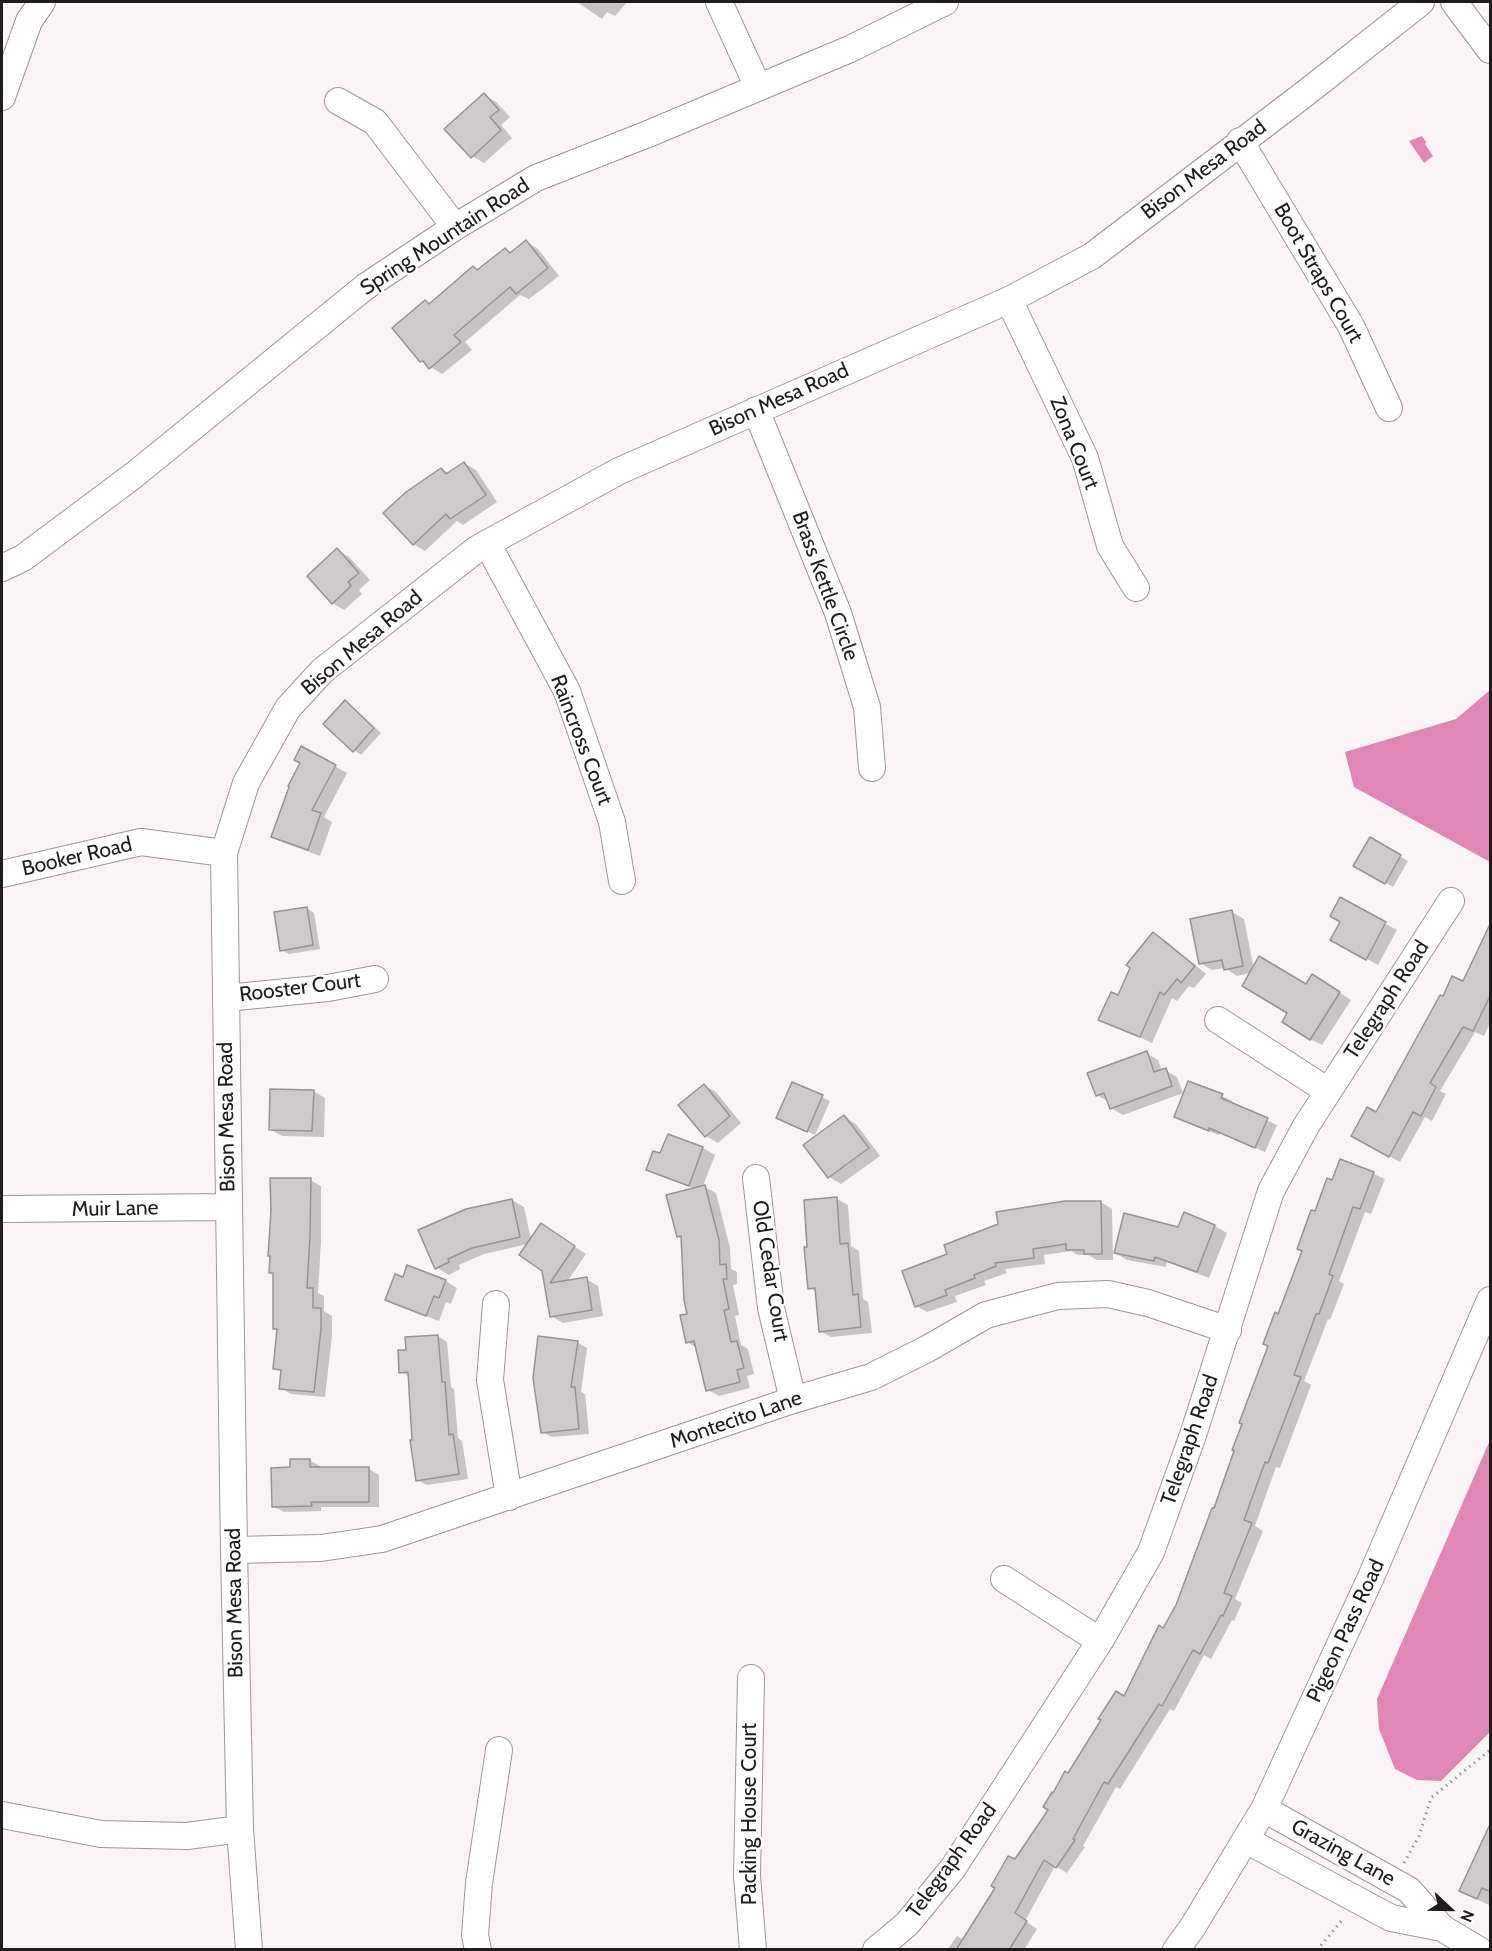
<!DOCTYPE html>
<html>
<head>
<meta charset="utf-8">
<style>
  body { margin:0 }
  #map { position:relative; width:1492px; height:1951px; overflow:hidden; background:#faf4f7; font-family:Cabin,sans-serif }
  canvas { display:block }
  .frame { position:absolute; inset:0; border:3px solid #1e1c1d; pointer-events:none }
  .north { position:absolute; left:1420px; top:1879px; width:60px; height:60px; -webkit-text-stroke:4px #fff; paint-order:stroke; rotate:112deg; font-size:16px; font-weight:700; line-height:24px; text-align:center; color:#1e1c1d }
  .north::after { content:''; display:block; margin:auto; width:21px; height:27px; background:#1e1c1d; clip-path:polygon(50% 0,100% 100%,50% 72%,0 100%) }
</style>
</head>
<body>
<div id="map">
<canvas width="1492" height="1951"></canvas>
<div class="frame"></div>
<div class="north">N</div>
</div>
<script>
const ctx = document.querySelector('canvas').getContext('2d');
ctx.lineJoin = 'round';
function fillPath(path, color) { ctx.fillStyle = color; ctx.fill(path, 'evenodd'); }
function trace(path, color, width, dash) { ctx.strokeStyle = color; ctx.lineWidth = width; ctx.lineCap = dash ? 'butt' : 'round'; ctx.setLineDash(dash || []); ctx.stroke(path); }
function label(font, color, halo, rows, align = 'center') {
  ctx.font = font + ' Cabin,sans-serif'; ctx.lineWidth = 5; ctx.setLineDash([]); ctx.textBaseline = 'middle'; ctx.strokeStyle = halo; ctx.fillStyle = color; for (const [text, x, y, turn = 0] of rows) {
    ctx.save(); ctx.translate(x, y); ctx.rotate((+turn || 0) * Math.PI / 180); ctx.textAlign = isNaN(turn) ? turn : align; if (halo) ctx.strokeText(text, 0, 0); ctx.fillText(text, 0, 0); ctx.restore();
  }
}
const water = new Path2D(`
  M1422 136 1426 142 1425 144 1433 156 1424 163 1409 141Z
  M1490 690V862L1354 787 1345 752 1456 719Z
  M1490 1440V1732L1441 1781 1417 1780 1395 1769 1379 1729 1377 1699Z`);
const shadow = new Path2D(`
  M577 2H627L615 16 607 12 602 19Z
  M484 95 496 102 510 117 501 125 512 138 484 163 472 156Z
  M526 242 538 249 559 276 529 299 520 295 465 342 472 350 442 374 421 361 430 305 473 268 478 270 506 249 512 253Z
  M464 463 476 470 497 502 463 525 457 521 425 551 413 544 441 469 449 473Z
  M337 550 349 557 370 580 359 590 362 594 344 610 332 603Z
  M345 702 352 707 381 733 361 755 354 750Z
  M302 748 347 773 324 817 332 822 320 856 285 843 273 836 302 762Z
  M1370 839 1408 861 1393 887 1355 865Z
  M1340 899 1397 930 1378 965 1332 940 1342 921Z
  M307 908 314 913 320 949 289 954 281 950Z
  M1232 912 1244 919 1254 969 1306 986 1325 983 1351 1000 1322 1045 1310 1039 1290 1012 1251 973 1237 976 1225 968 1212 970 1200 963Z
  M1153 934 1165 940 1206 974 1194 988 1189 986 1177 1001 1172 998 1152 1043 1100 1019 1119 997Z
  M1490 939V1023L1484 1036 1475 1032 1440 1091 1446 1094 1432 1121 1425 1117 1400 1162 1353 1136 1377 1114 1443 998 1464 983Z
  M1146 1053 1158 1060 1162 1071 1165 1070 1177 1077 1183 1093 1123 1115 1111 1108 1109 1102 1097 1095Z
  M793 1084 830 1101 815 1135 786 1122Z
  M704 1085 716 1092 741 1123 718 1143 706 1136Z
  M313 1091 325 1098 324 1137 282 1136 270 1129Z
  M1222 1096 1232 1101 1231 1104 1277 1125 1265 1152 1220 1133 1219 1135 1185 1122 1175 1117Z
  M844 1117 856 1124 880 1156 841 1184 829 1177Z
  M668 1135 703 1148 715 1155 703 1186 716 1193 730 1248 731 1269 737 1272V1284L733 1285 739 1315 735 1316 741 1345 748 1349 754 1374 747 1376 750 1388 719 1396 708 1390 697 1348 687 1342 689 1315 683 1239 678 1236 696 1189 660 1176 648 1169 661 1155Z
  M1341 1160 1385 1179 1371 1214 1365 1212 1339 1281 1344 1284 1330 1320 1328 1319 1304 1381 1311 1385 1280 1468 1276 1467 1255 1526 1263 1531 1235 1599 1242 1603 1234 1621 1232 1620 1211 1659 1204 1655 1174 1711 1170 1709 1120 1789 1116 1787 1083 1846 1085 1847 1067 1873 1055 1866 1025 1921 1037 1929 1024 1950H947L957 1936 964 1940 1050 1810 1069 1775 1124 1698 1177 1605 1215 1510 1279 1315 1316 1213 1333 1182Z
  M310 1180 321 1186V1242L318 1293 324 1296V1311L332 1316V1336L325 1397 291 1394 280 1388 282 1372 275 1368 278 1331 274 1328V1274L271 1272Z
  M837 1199 848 1205 851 1246 859 1251 863 1299 868 1302 872 1333 831 1337 820 1331 816 1292 810 1288Z
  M512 1200 524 1207 531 1240 542 1225 586 1254 567 1282 586 1279 598 1286 603 1316 563 1323 551 1316 544 1270 528 1244 484 1254 459 1265 460 1269 449 1275 437 1268Z
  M1101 1202 1112 1209 1113 1260H1097L1088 1255H1078L1071 1251 1044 1255 1045 1264 1005 1269 1007 1273 984 1281 986 1285 955 1296 957 1302 927 1312 916 1306 949 1255 1066 1203Z
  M1215 1226 1227 1233 1209 1278 1167 1262 1166 1267 1127 1260 1115 1253 1179 1229Z
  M408 1267 446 1281 457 1288 451 1304 446 1302 439 1321 399 1306 387 1299 404 1279Z
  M438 1336 447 1342 451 1387 454 1389 458 1438 462 1441 468 1479 427 1485 417 1480 410 1377 401 1372Z
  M577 1342 587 1348 581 1392 585 1394 589 1434 552 1437 542 1432Z
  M309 1460 320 1466V1469H369L379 1475V1507H321V1511L284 1512 274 1507 291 1468Z
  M1490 1838V1902L1489 1905 1472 1897Z`);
const building = new Path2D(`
  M484 93 499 110 490 117 501 130 471 158 444 129Z
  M526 240 548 268 516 294 510 287 454 335 461 342 429 369 423 361 420 362 392 328 425 300 429 304 473 266 477 270 505 248 510 253Z
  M464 462 486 495 450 519 446 514 413 545 383 513 406 492 441 468 446 474Z
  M337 548 359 573 348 582 351 586 332 604 307 576Z
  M345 700 374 728 353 752 323 724Z
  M301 746 336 765 312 810 321 813 308 850 271 837 289 787 288 786 300 763 294 760Z
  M1370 837 1401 855 1385 884 1353 866Z
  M1340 897 1386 922 1366 960 1330 940 1340 922 1330 916Z
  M307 907 313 945 280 951 274 912Z
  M1232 910 1243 966 1224 970 1222 960 1199 964 1190 919Z
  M1491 922V994L1473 1031 1463 1027 1430 1083 1436 1087 1421 1116 1413 1112 1389 1157 1351 1136 1367 1107 1376 1112 1440 995 1443 996 1452 976 1463 981Z
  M1153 932 1195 966 1181 983 1177 979 1164 995 1160 992 1140 1037 1098 1020 1111 992 1118 995 1130 968 1126 965Z
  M1259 956 1306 984 1312 974 1340 992 1310 1040 1282 1022 1287 1013 1242 986Z
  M1147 1051 1154 1072 1166 1068 1172 1086 1110 1109 1104 1093 1096 1096 1087 1073Z
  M1188 1081 1223 1094 1221 1098 1268 1118 1255 1148 1209 1128V1131L1174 1117Z
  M792 1082 823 1095 807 1132 776 1118Z
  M704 1084 730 1116 705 1137 678 1105Z
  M270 1089 314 1090 312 1131 269 1130Z
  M844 1115 869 1148 828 1178 803 1145Z
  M668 1134 703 1147 689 1186 646 1170 653 1151 660 1153Z
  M1340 1159 1374 1172 1360 1209 1353 1207 1329 1274 1333 1276 1319 1314H1316L1294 1375 1301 1377 1268 1463 1265 1462 1244 1520 1252 1523 1224 1593 1232 1596 1223 1616 1221 1615 1200 1654 1193 1650 1162 1706 1159 1704 1108 1784 1104 1782 1073 1839 1075 1840 1056 1868 1044 1860 1015 1913 1027 1921 1009 1950H956L995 1888 991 1886 1008 1856 1015 1859 1048 1810 1043 1807 1052 1792 1053 1793 1065 1771 1068 1773 1101 1720 1098 1719 1116 1691 1124 1696 1159 1625 1163 1628 1176 1605 1212 1508H1214L1234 1451 1232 1450 1242 1424 1239 1423 1268 1346 1263 1344 1275 1312 1278 1314 1302 1251 1297 1249 1311 1210 1315 1211 1327 1178 1332 1180Z
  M270 1178H311L310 1235 307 1288H313V1308H321V1329L314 1392 279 1389 281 1370 273 1369 277 1329H273V1273H269L270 1256H268L271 1211Z
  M705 1185 719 1240 720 1265 726 1264 727 1279H723L729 1309 724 1310 731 1342 737 1341 744 1368 737 1370 740 1382 706 1391 694 1341 686 1343 680 1315 687 1314 684 1300 681 1236 677 1237 666 1195Z
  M837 1197 840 1244 848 1243 853 1295 858 1294 861 1327 819 1332 815 1288 808 1289 804 1247H807L804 1200Z
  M512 1199 520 1237 472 1248 448 1259 449 1262 435 1269 418 1230 466 1209Z
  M1065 1201H1101L1102 1254H1084V1250H1066V1244L1033 1249 1034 1258 995 1263 996 1266 974 1275 975 1278 945 1290 947 1295 915 1307 902 1271 947 1254 944 1245 998 1224 996 1212Z
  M1184 1212 1215 1225 1197 1272 1155 1257 1154 1261 1114 1253 1124 1213 1178 1227Z
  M541 1223 575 1246 550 1283 587 1277 592 1310 550 1317 542 1271 519 1255Z
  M407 1265 446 1280 439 1298 434 1296 426 1316 385 1300 395 1274 403 1277Z
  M438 1335 442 1382H445L449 1435 453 1434 459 1474 416 1481 410 1440H412L408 1372 399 1373 398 1350H406L405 1337Z
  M538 1336 578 1341 571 1387H575L579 1429 541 1433 533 1378Z
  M290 1459H310V1467H369V1502H311L312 1506 272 1507 271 1468 290 1467Z
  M1491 1822V1892L1482 1888 1477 1899 1459 1891Z`);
const path = new Path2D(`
  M1404 1863 1419 1836 1431 1798 1490 1750
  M1317 1950 1344 1918`);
const minor = new Path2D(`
  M719 2 758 87
  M1454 2 1490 50
  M2 97 29 21 42 2
  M338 101 375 122 455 227
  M1240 141 1351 326 1389 408
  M1009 300 1085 458 1110 546 1136 588
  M756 410 838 613 867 707 872 768
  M487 543 567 691 612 822 622 881
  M2 568 23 558 134 475 365 287 455 227 536 178 648 134 850 49 945 2
  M2 874 141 842 224 853
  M226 998 328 988 375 979
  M1218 1020 1328 1091
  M756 1178 771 1308 793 1400
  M2 1209 228 1207
  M496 1304 490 1380 509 1497
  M234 1550 321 1548 382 1539 793 1400 871 1377 927 1349 986 1315 1058 1296 1108 1294 1148 1303 1228 1330
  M1004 1579 1100 1641
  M751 1678 747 1876 753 1950
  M1264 1809 1409 1890 1442 1928 1479 1950
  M2 1815 101 1834 187 1836 240 1829
  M1246 1840 1391 1918 1442 1928
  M249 1950 240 1829 234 1550 224 853 246 783 288 708 322 671 477 549 619 471 1009 300 1092 256 1307 92 1421 2
  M478 1950 475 1935 479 1883 499 1750
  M876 1950 907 1924 953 1868 1100 1641 1151 1552 1193 1435 1271 1191 1306 1126 1451 901
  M1176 1950 1192 1928 1264 1809 1371 1577 1490 1300`);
const streetNames = [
  ["Bison Mesa Road",1204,170,-37],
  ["Spring Mountain Road",445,237,-33],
  ["Boot Straps Court",1318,273,60],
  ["Bison Mesa Road",779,400,-24],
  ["Zona Court",1074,443,68],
  ["Brass Kettle Circle",825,586,70],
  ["Bison Mesa Road",362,643,-40],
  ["Raincross Court",581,740,69],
  ["Booker Road",77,857,-13],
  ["Rooster Court",300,988,-7],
  ["Telegraph Road",1387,1000,-57],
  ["Bison Mesa Road",227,1117,-91],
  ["Muir Lane",115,1209,-1],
  ["Old Cedar Court",770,1271,81],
  ["Montecito Lane",736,1420,-19],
  ["Telegraph Road",1190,1440,-71],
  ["Bison Mesa Road",235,1603,-91],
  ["Pigeon Pass Road",1346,1631,-65],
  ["Packing House Court",750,1814,-90],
  ["Grazing Lane",1343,1853,29],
  ["Telegraph Road",952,1861,-54]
];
fillPath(water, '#e087b5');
fillPath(shadow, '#0003');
fillPath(building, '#cec9cb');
trace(building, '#989295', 1.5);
trace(minor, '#9c9799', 28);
trace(path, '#9a9698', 3, [1.5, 4.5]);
trace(minor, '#fff', 26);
label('21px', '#1e1c1d', '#fff', streetNames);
</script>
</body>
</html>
